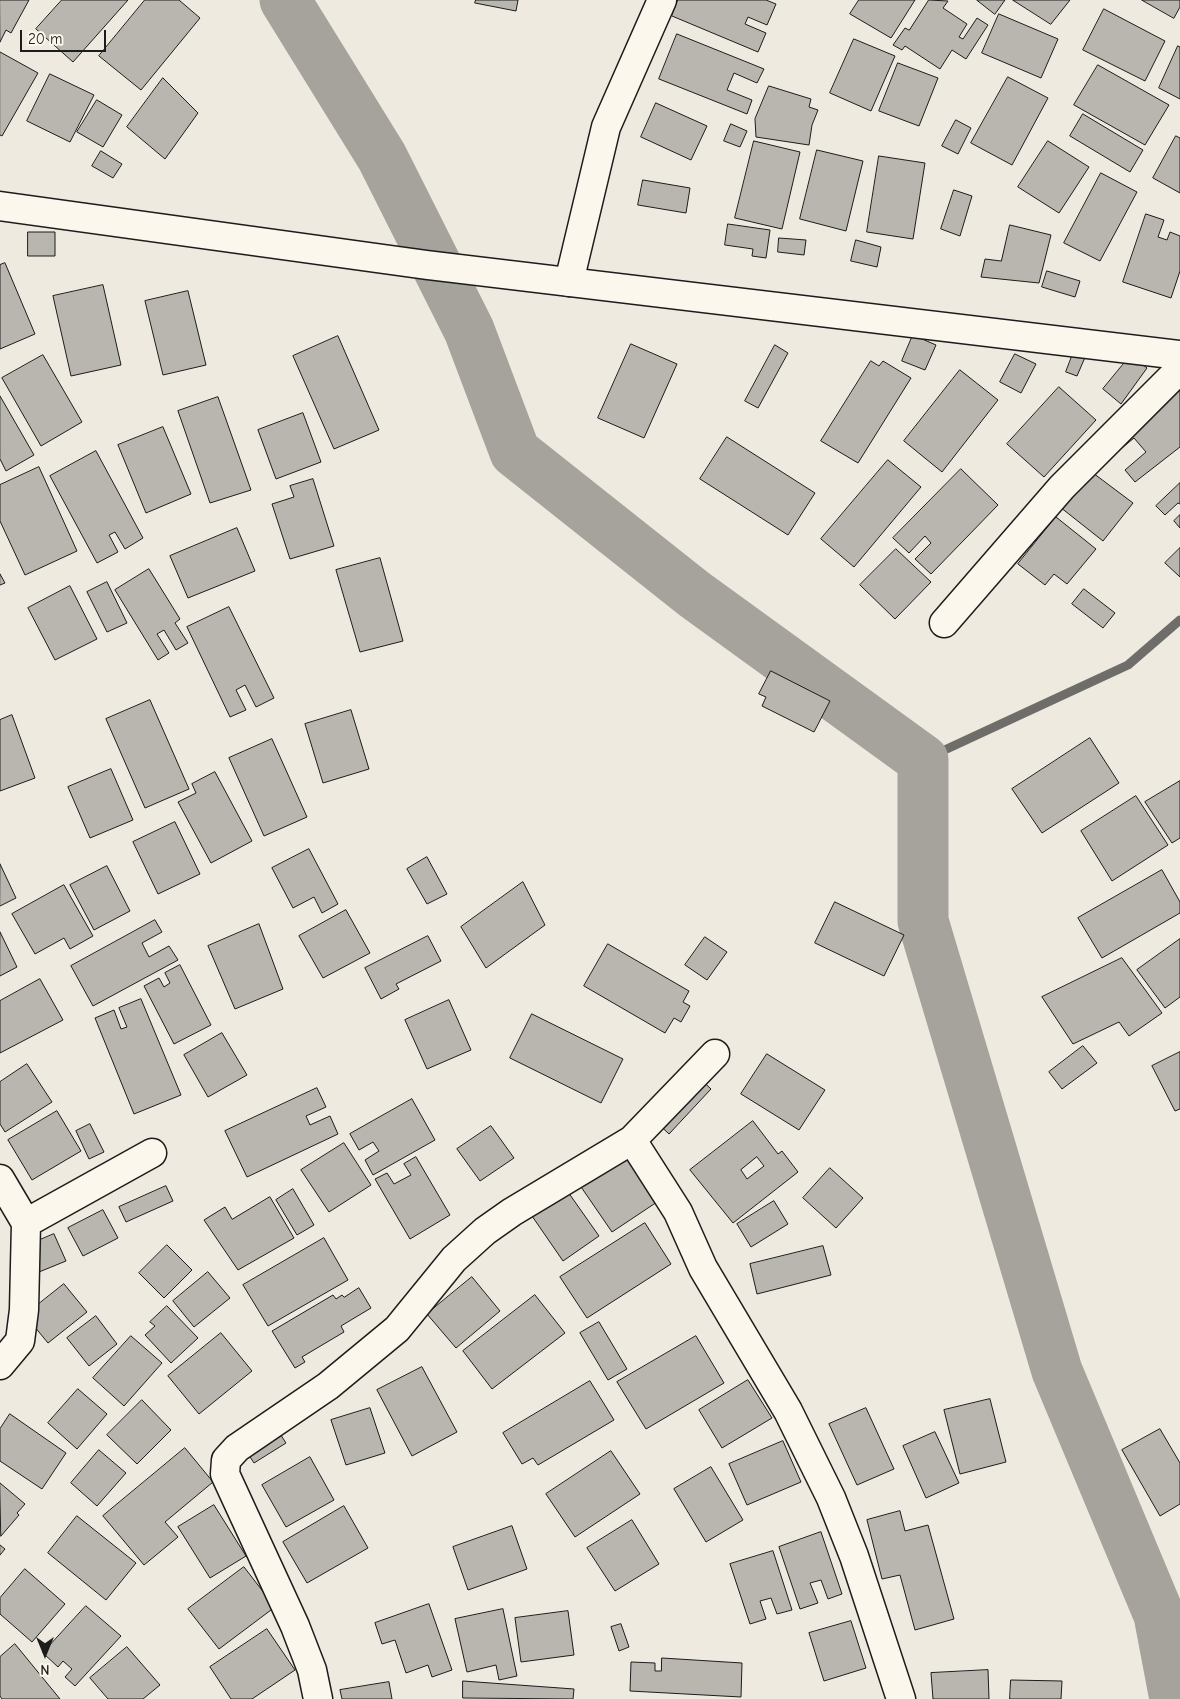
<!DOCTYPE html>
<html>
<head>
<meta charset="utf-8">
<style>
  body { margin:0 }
  #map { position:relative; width:1180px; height:1699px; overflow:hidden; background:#eeeadf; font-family:"Comic Neue",sans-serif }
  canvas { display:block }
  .north { position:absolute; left:20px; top:1629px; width:50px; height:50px; -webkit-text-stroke:4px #fbf7ec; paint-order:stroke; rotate:180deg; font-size:14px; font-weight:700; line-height:20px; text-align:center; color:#1c1c1c }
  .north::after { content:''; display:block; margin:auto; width:18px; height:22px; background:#1c1c1c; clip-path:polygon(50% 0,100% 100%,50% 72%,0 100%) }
  .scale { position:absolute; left:20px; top:30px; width:86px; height:22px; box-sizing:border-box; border:2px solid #1c1c1c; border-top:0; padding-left:6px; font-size:15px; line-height:18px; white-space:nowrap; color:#1c1c1c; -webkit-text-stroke:4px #fbf7ec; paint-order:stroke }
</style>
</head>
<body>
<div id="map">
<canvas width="1180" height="1699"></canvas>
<div class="north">N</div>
<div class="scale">20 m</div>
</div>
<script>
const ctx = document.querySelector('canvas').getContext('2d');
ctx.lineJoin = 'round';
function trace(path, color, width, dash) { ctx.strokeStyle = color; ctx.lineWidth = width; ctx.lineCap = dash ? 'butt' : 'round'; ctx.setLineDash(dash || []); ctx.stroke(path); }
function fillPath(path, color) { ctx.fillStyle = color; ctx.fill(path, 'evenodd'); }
const stream = new Path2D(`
  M923 760 1128 665 1180 620`);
const river = new Path2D(`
  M285 0 382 157 469 330 515 452 694 594 923 760V921L1057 1371 1159 1615 1175 1699`);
const building = new Path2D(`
  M0 0H29L11 33 6 30 0 42Z
  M62 0H128L73 62 36 29Z
  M145 0H179L200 18 141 90 99 56Z
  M476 0H518L516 11 475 3Z
  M678 0H766L776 4 767 25 748 17 745 24 766 33 758 52 672 16Z
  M859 0H915L891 38 850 14Z
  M929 0 948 1 943 8 967 24 959 37 963 39 977 18 988 25 966 59 952 50 940 69 905 46 902 50 893 45 905 28 909 30Z
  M977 0H1005L995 14Z
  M1013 0H1070L1051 24Z
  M1142 0H1180V7L1174 18Z
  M1104 9 1165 41 1145 81 1083 50Z
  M999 14 1058 39 1041 78 982 53Z
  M677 34 764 69 757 83 734 73 727 90 752 100 747 114 659 79Z
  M854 39 895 56 871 111 830 93Z
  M1178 46 1180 47V99L1159 88Z
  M0 52 38 73 2 136 0 135Z
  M898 63 938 78 919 126 879 111Z
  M1098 65 1169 105 1145 145 1074 105Z
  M50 74 94 95 70 142 27 121Z
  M1008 77 1048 98 1012 165 971 143Z
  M163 78 198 113 165 159 127 127Z
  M769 86 811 99 809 107 818 110 812 125 809 145 756 137 755 119Z
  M97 100 122 115 103 147 77 132Z
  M656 103 707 126 691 160 641 137Z
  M1083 114 1143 150 1130 172 1070 136Z
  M956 120 971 128 958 154 942 146Z
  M731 124 747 131 740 147 724 141Z
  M1176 136 1180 138V193L1153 178Z
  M754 141 800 152 782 229 735 218Z
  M1048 141 1089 167 1059 213 1018 187Z
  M817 150 863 161 846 231 800 219Z
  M101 151 122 164 113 178 92 166Z
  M879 156 925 163 913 239 867 232Z
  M1101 173 1137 192 1100 261 1064 243Z
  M643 180 690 188 686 213 638 205Z
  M954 190 972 196 960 236 941 229Z
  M1146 214 1164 220 1158 237 1167 240 1170 232 1180 236V271L1171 298 1123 282Z
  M728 224 770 230 766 258 752 256 753 249 725 245Z
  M1010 225 1051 235 1039 283 981 277 985 259 1001 261Z
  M28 232H55V256H28Z
  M779 238 806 240 804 255 778 252Z
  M856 240 881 247 877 267 851 261Z
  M5 263 35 334 0 349V265Z
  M1047 271 1080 281 1075 297 1042 287Z
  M103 285 121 365 71 376 53 296Z
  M188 291 206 365 163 375 145 301Z
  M913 335 936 345 925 370 902 361Z
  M338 336 379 430 334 449 293 356Z
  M631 344 677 364 644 438 598 418Z
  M775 345 788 353 758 408 745 401Z
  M1074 351 1086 355 1077 376 1066 372Z
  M1015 354 1036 364 1021 393 1000 382Z
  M43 355 82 422 41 446 2 378Z
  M1131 355 1147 368 1121 404 1103 389Z
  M871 361 879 366 883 361 911 378 858 463 821 441Z
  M960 370 998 400 942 472 904 441Z
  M1180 384V447L1135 482 1125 470 1146 452 1134 438 1117 452 1108 440Z
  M1059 387 1096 420 1044 477 1007 444Z
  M0 396 34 455 6 471 0 459Z
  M218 397 251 490 210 503 178 411Z
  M303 413 321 462 276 479 258 430Z
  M163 427 191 494 146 513 118 445Z
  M727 437 815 493 788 535 700 479Z
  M96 451 143 538 125 549 115 532 109 535 118 552 97 563 50 476Z
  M888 460 921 487 854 567 821 539Z
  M39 467 77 551 25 575 0 521V485Z
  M961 469 998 505 931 574 915 559 931 543 925 536 909 553 893 538Z
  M1089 470 1133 503 1103 541 1060 507Z
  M313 479 334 546 290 559 272 504 294 497 290 486Z
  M1180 483V504L1178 503 1165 515 1156 506Z
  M1180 515V528L1174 521Z
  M1056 517 1096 549 1067 584 1054 574 1045 585 1018 564Z
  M237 528 255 571 188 598 170 556Z
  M1180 548V577L1165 563Z
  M896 549 931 582 895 619 860 585Z
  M380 558 403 641 360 652 336 570Z
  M149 569 180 619 175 623 188 643 176 650 164 630 157 634 169 653 158 660 115 590Z
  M0 574 5 583 0 585Z
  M107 582 127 623 107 632 87 592Z
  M70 586 97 639 55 660 28 608Z
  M1084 589 1115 613 1103 628 1072 604Z
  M229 607 274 698 256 707 245 685 236 690 246 710 230 717 187 627Z
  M771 671 830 701 814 732 762 706 766 697 759 694Z
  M150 700 189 789 145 808 106 719Z
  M351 710 369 769 323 783 305 724Z
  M12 715 35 778 0 791V720Z
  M1090 738 1119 783 1042 833 1012 789Z
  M272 739 307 817 264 836 229 758Z
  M111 769 133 820 90 838 68 787Z
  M215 772 252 841 211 863 178 802 196 793 192 784Z
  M1180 781V838L1172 843 1145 802Z
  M1136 796 1168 845 1112 881 1081 831Z
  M175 822 200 874 158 894 133 842Z
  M309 849 338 904 322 913 314 897 293 908 272 868Z
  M427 857 447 894 427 904 407 869Z
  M0 864 16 898 0 906Z
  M107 866 130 911 94 930 70 885Z
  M1162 870 1180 902V913L1102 958 1078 918Z
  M523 882 545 925 486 968 461 927Z
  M64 885 93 936 70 949 64 938 35 954 12 914Z
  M835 902 904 935 884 976 815 943Z
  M346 910 370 953 323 978 299 936Z
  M155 920 162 932 142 943 149 957 169 946 178 960 93 1006 71 966Z
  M259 924 283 989 235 1009 208 946Z
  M0 932 17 967 0 976Z
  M428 936 441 961 396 984 399 989 381 999 365 968Z
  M705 937 727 952 707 980 685 965Z
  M1180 939V997L1165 1008 1137 970Z
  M608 944 689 991 683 1002 690 1006 681 1022 674 1018 665 1033 584 986Z
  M1122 958 1162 1013 1129 1036 1119 1022 1073 1044 1042 997Z
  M180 965 211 1025 174 1044 144 986 159 978 164 987 170 983 165 973Z
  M40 979 63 1020 0 1053V1001Z
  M141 999 181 1095 134 1114 95 1018 114 1010 121 1029 127 1027 119 1008Z
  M449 1000 471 1050 427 1069 405 1020Z
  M532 1014 623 1059 601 1103 510 1058Z
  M222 1033 247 1075 208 1097 184 1055Z
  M1083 1046 1097 1063 1062 1089 1049 1072Z
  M1180 1052V1109L1175 1111 1152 1066Z
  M767 1054 825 1090 799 1130 741 1094Z
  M27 1064 52 1102 5 1132 0 1124V1082Z
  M693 1072 711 1089 669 1134 651 1117Z
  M317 1088 326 1107 306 1116 310 1125 330 1116 338 1134 247 1177 225 1131Z
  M412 1099 435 1140 373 1175 365 1160 379 1151 373 1142 359 1150 350 1134Z
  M57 1111 81 1151 32 1180 8 1140Z
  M753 1121 778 1154 782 1151 798 1172 733 1223 690 1170ZM757 1157 764 1166 747 1179 741 1170Z
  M90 1124 104 1152 89 1159 76 1131Z
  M491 1126 514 1158 480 1181 457 1149Z
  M344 1143 371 1185 329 1212 301 1170Z
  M628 1147 663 1198 612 1232 577 1181Z
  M416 1157 450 1215 410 1239 375 1179 387 1173 394 1184 411 1175 404 1164Z
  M830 1168 863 1198 836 1228 803 1198Z
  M166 1186 173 1201 126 1222 119 1207Z
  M293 1189 314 1225 297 1235 276 1200Z
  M568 1192 599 1236 563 1261 532 1216Z
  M270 1197 294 1238 238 1270 204 1220 225 1207 232 1219Z
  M774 1201 788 1224 751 1247 737 1224Z
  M103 1210 118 1238 83 1256 68 1228Z
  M645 1223 671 1264 587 1318 560 1277Z
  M54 1234 66 1261 39 1272 28 1245Z
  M324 1238 348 1280 268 1326 243 1285Z
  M167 1245 192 1270 164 1298 139 1273Z
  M823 1246 831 1275 757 1294 750 1264Z
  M208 1272 230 1298 194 1327 173 1301Z
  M472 1277 500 1311 456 1348 427 1314Z
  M64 1284 87 1312 48 1343 25 1315Z
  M359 1288 371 1308 341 1326 344 1332 302 1357 305 1362 295 1368 272 1331 333 1295 336 1299 342 1295 344 1297Z
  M535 1295 565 1333 492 1389 463 1351Z
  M167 1306 198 1338 171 1363 145 1335 155 1326 150 1322Z
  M96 1316 117 1344 89 1366 67 1338Z
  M599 1322 627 1369 608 1380 580 1333Z
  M221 1333 252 1371 199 1414 168 1376Z
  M131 1336 162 1363 124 1406 93 1378Z
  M696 1336 724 1383 646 1429 617 1382Z
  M422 1367 457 1432 412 1456 377 1390Z
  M748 1380 772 1418 722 1448 699 1410Z
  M590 1381 614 1420 538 1465 533 1458 522 1464 503 1433Z
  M78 1389 107 1414 77 1449 48 1423Z
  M990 1399 1006 1462 960 1474 944 1410Z
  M142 1400 171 1430 137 1464 107 1435Z
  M370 1408 385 1453 346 1465 331 1420Z
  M866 1408 894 1469 857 1485 829 1424Z
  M10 1414 66 1453 42 1489 0 1461V1429Z
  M271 1420 286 1443 254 1463 239 1440Z
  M1160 1429 1180 1463V1504L1160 1516 1122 1450Z
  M935 1432 959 1483 926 1498 903 1446Z
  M783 1441 801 1482 747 1505 729 1464Z
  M185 1448 213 1482 165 1522 178 1537 144 1565 103 1516Z
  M99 1450 126 1473 97 1506 71 1483Z
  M611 1451 640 1494 575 1537 546 1494Z
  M310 1457 334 1500 286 1527 262 1485Z
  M711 1467 743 1520 706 1542 674 1489Z
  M0 1483 25 1504 17 1513 19 1515 1 1536Z
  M214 1505 246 1556 210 1578 178 1527Z
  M344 1506 368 1548 307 1583 283 1542Z
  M900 1511 905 1531 928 1525 954 1619 915 1630 900 1575 882 1579 867 1520Z
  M77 1516 136 1563 106 1600 48 1553Z
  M632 1520 659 1564 615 1591 587 1548Z
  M512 1526 527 1569 468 1590 453 1547Z
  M821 1532 842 1594 828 1599 821 1580 810 1583 818 1603 800 1609 779 1547Z
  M0 1545 5 1549 0 1555Z
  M773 1551 792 1610 777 1614 771 1598 760 1601 766 1619 750 1624 730 1564Z
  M244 1567 275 1607 219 1649 188 1609Z
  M25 1569 65 1604 32 1642 0 1614V1598Z
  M429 1604 452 1670 432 1677 428 1665 406 1673 395 1640 382 1644 375 1623Z
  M86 1606 121 1636 75 1686 65 1677 72 1669 63 1661 58 1667 43 1653Z
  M503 1609 517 1676 499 1680 496 1665 467 1672 455 1619Z
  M568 1611 574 1655 521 1662 515 1618Z
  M851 1621 866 1668 824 1681 809 1633Z
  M621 1624 629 1647 619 1651 611 1627Z
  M267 1629 295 1670 252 1699H231L210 1667Z
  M15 1644 60 1699H2L0 1696V1657Z
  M127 1647 160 1685 143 1699H108L90 1678Z
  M662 1658 742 1663 741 1697 630 1691 631 1662 655 1663V1671H661Z
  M988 1670 989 1699H933L931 1673Z
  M1011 1680 1062 1681 1061 1699H1010Z
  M463 1681 574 1689 573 1699 463 1698Z
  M389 1682 392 1699H342L340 1690Z`);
const minor = new Path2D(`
  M569 282 606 127 662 0
  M944 623 1062 487 1180 369
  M632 1140 678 1212 703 1268 788 1411 831 1498 854 1556 901 1699
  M0 1179 26 1223 24 1310 20 1341 0 1365
  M26 1223 152 1153
  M318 1699 312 1670 295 1626 225 1474 226 1460 237 1448 328 1386 397 1329 454 1259 485 1231 512 1212 632 1140 715 1054`);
const secondary = new Path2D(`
  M0 206 427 265 1180 355`);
trace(stream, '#6f6d69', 9);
trace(river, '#a6a39d', 51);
fillPath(building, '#b9b6af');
trace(building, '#1c1c1c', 1);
trace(minor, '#1c1c1c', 31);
trace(secondary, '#1c1c1c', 31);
trace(minor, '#fbf7ec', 28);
trace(secondary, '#fbf7ec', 28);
</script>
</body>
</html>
